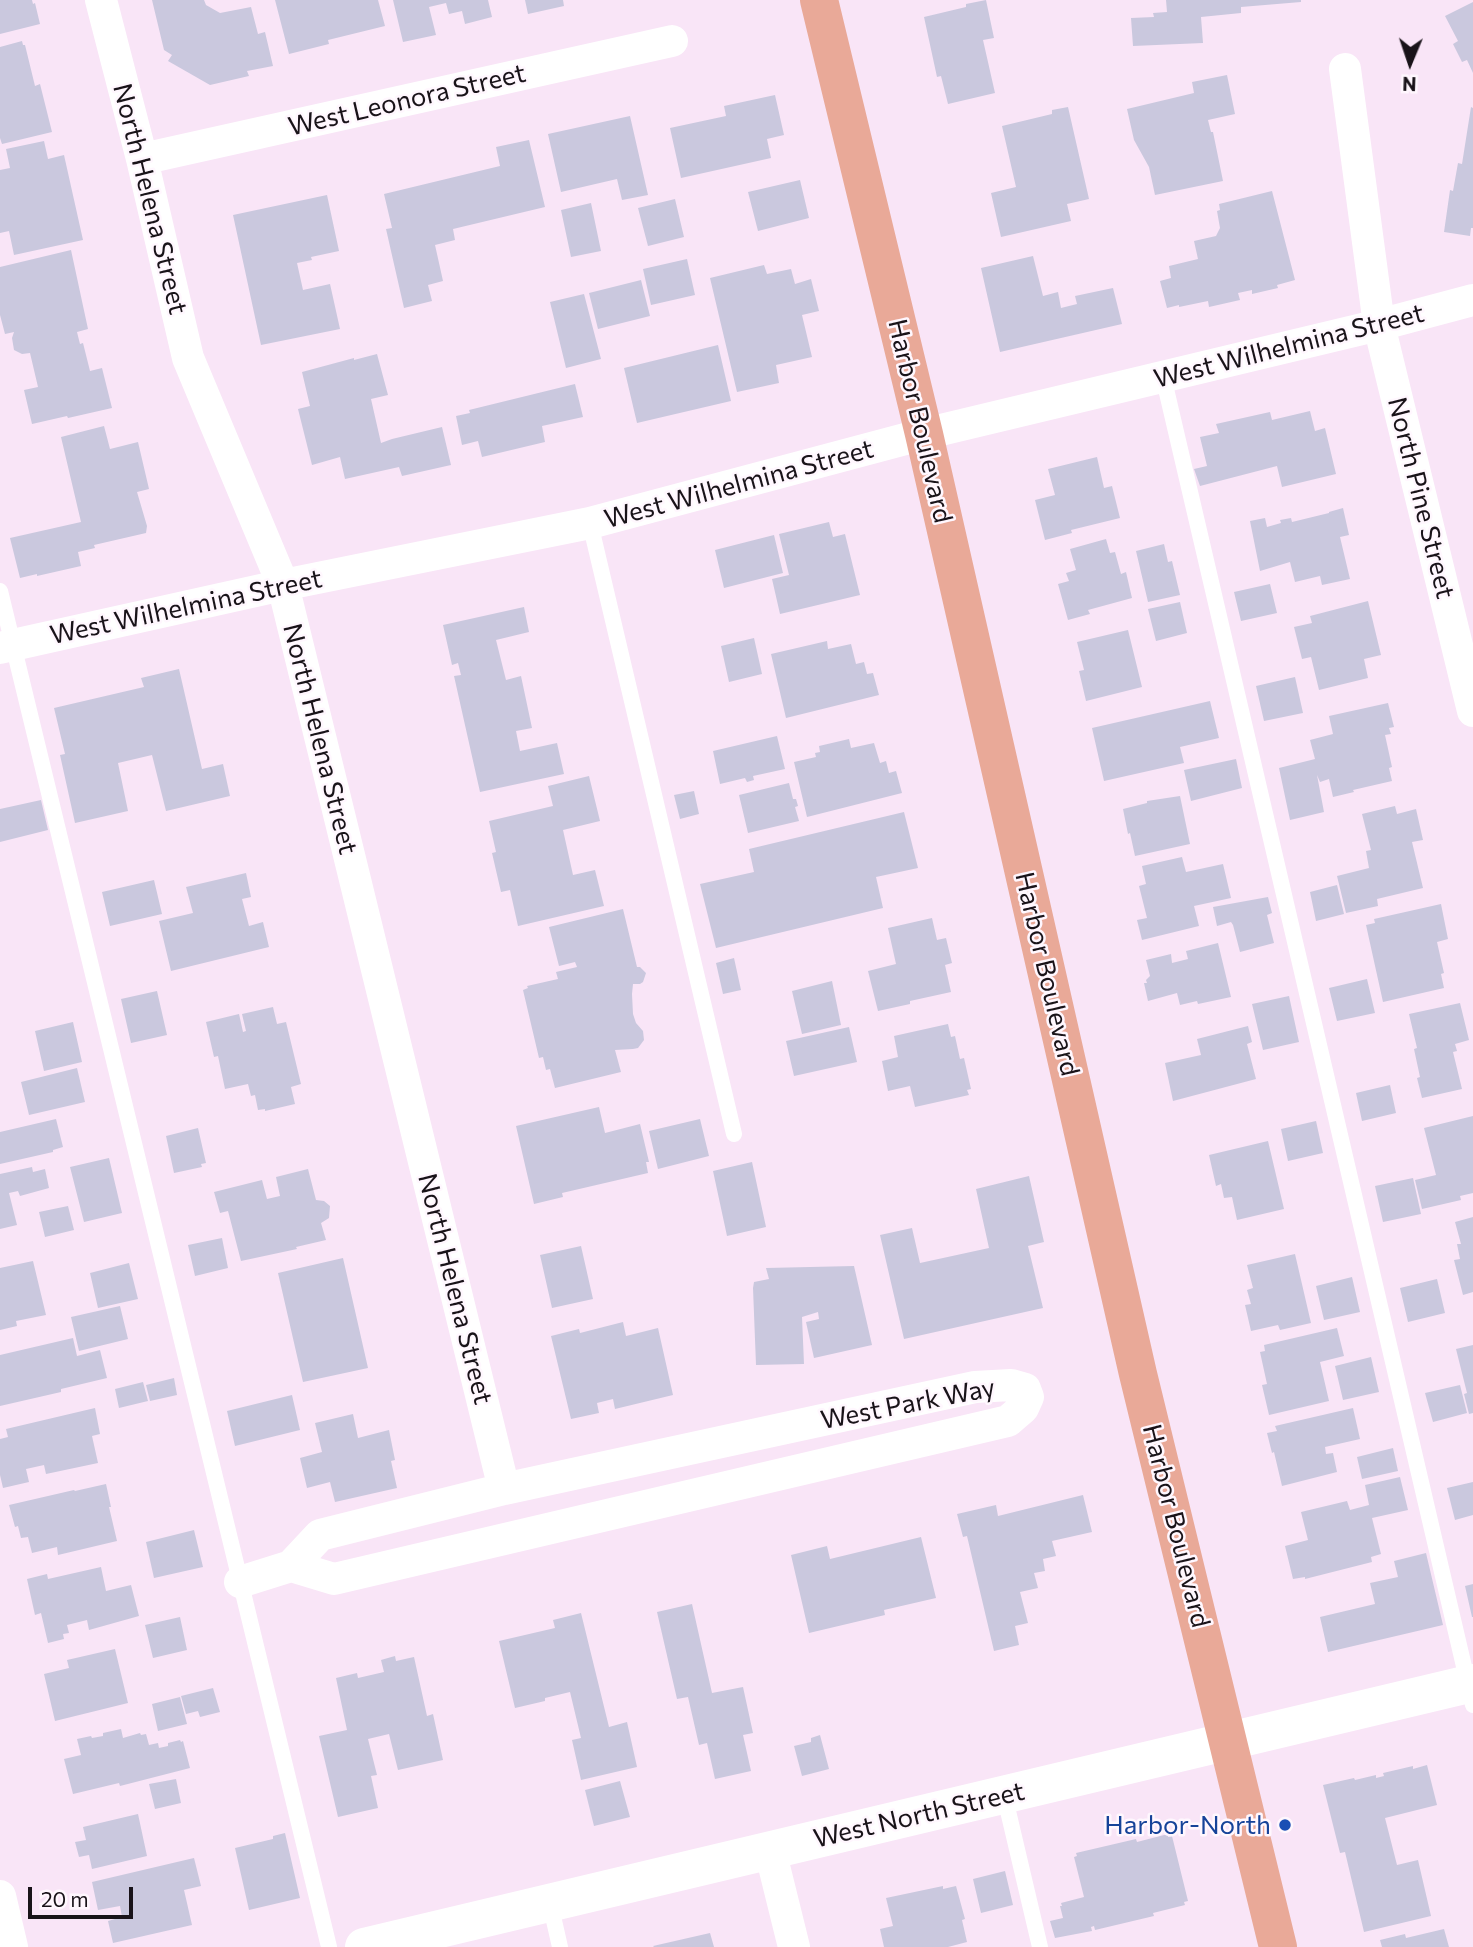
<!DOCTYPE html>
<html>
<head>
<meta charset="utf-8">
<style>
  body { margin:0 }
  #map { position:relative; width:1473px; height:1947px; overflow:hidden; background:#f9e5f7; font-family:Commissioner,sans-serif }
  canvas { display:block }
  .north { position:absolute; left:1375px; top:28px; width:70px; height:70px; -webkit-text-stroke:5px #fff7fe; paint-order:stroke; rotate:182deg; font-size:19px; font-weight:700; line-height:28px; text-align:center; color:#191319 }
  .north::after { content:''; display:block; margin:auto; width:24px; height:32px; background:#191319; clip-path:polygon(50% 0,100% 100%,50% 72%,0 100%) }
  .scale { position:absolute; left:28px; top:1887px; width:105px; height:32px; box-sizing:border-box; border:4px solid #191319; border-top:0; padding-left:9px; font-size:21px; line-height:24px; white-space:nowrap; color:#191319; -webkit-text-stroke:5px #fff7fe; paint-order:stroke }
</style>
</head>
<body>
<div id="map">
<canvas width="1473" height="1947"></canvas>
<div class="north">N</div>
<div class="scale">20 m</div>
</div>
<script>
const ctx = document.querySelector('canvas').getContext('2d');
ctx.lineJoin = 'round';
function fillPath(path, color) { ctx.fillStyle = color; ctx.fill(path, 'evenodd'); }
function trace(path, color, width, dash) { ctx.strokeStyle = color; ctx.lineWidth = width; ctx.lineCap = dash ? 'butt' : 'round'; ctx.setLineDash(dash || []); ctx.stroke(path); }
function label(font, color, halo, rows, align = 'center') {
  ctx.font = font + ' Commissioner,sans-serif'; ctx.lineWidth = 5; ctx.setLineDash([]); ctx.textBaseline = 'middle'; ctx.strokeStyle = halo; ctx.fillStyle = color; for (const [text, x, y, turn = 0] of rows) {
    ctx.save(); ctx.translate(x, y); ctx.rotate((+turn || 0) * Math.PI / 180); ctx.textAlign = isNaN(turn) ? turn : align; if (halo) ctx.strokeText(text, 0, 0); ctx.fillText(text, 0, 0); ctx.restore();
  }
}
const building = new Path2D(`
  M0 0H32L33 4 35 3 40 24 0 34Z
  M152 0H204L206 5 220 13 251 7 258 34 265 32 273 66 247 71 249 76 210 85 168 61 172 55 164 50Z
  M275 0H378L385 26 328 40 329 44 289 54Z
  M393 0H488L492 17 465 24 462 11 449 14 446 3 429 7 436 35 403 42Z
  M525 0H563L564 6 528 14Z
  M986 0 994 38 983 40 995 93 948 104 941 76 937 77 924 17 966 7V4Z
  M1166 0H1301V2L1241 7V13L1201 17 1203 43 1133 46 1131 18 1154 17 1153 13 1167 12Z
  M1473 2V73L1467 60 1462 62 1453 44 1458 41 1445 16Z
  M22 41 23 45H25L35 86 40 84 52 132 2 144 0 138V47Z
  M1227 75 1235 114 1208 120 1211 132H1213L1223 181 1155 195 1149 167 1134 140 1127 109 1194 93 1192 82Z
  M775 95 784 135 767 139 771 158 681 178 670 128 726 116 724 106Z
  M1068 107 1089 199 1067 204 1071 221 1001 237 991 193 1016 187 1002 126 1052 114V110Z
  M1471 107 1473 108V228H1471L1470 236 1444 232 1450 190 1453 191 1458 163 1462 164Z
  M630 116 648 195 622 200 617 179 561 192 548 134Z
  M529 140 545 207 453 229 455 240 435 245 443 281 428 285 432 301 404 308 386 229 392 228 384 194 500 166 496 147Z
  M44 141 48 159 64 155 83 240 14 255 9 231 0 233V170L10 168 6 149Z
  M800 180 809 218 758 231 748 192Z
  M1272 191 1295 280 1277 285 1278 288 1252 294V290L1238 293 1240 300 1209 307 1208 301 1179 307V305L1167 308 1160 281 1171 278 1169 266 1198 259 1194 241 1216 236 1220 228 1217 211 1220 210 1219 204Z
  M327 195 339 251 311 257 312 260 297 263 303 290 330 284 340 329 261 345 233 215Z
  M675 199 684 237 648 246 638 208Z
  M591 203 601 251 571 257 561 210Z
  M71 250 88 329 77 332 80 344 83 343 90 371 102 368 112 408 68 418 67 416 32 424 24 390 38 387 30 353 22 354 14 350 12 338 14 332 5 334 0 315V267Z
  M1033 256 1043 296 1058 292 1061 308 1077 304 1075 296 1113 288 1122 324 1000 352 981 268Z
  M687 259 695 295 651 305 643 269Z
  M764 265 767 274 791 269 795 284 811 279 819 311 802 315 812 357 776 365 779 383 737 392 710 278Z
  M641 280 650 316 598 329 589 293Z
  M584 294 601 359 566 368 550 302Z
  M718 345 731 401 637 423 624 368Z
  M377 354 388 395 371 399 381 443 392 439 442 427 451 465 402 476 399 467 345 479 340 457 312 465 298 409 310 406 302 372 354 358V360Z
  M575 384 583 417 542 426 545 442 482 457 478 441 462 445 456 416 470 413 469 410Z
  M1310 411 1315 431 1325 428 1336 474 1282 487 1277 466 1200 486 1194 469 1207 466 1200 437 1219 433 1216 424 1270 412 1272 420Z
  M104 426 110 449 138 442 149 489 137 492 147 526 146 533 94 545 95 548 78 552 81 566 37 576V574L20 578 10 538 81 522 61 437Z
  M1097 457 1104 488 1112 486 1120 518 1071 530 1072 533 1045 540 1035 500 1055 495 1048 469Z
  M1343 508 1349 535 1340 537 1350 579 1322 585 1320 576 1295 582 1290 562 1260 571 1250 521 1265 518 1267 527 1281 523 1280 520 1291 518 1292 522 1329 513V512Z
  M829 522 833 537 845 534 860 595 780 614 772 579 789 575 779 534Z
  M774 535 783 573 724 588 715 550Z
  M1106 539 1110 553 1115 552 1121 574 1126 572 1132 598 1088 610 1090 614 1068 620 1058 584 1069 581 1066 573 1076 570 1070 549Z
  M1164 544 1168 562 1172 561 1180 595 1148 602 1136 551Z
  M1270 584 1277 613 1241 621 1234 592Z
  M1368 601 1381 655 1364 659 1368 678 1319 690 1311 657 1302 659 1294 627 1312 623 1310 616Z
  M1180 602 1187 633 1156 641 1148 609Z
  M524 607 529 632 496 640 506 680 521 676 532 728 516 731 520 751 557 743 564 774 480 792 454 676 461 675 458 663 452 665 443 625Z
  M1128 630 1142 687 1086 701 1079 671 1084 670 1077 642Z
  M754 638 762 674 729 682 721 646Z
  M827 641 828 649 851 644 856 664 864 662 867 674 873 673 879 695 786 718 771 654Z
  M179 669 202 769 223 764 230 796 166 811 152 755 118 763 128 811 75 823 60 755 65 754 54 708 144 687 141 678Z
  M1295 677 1303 713 1264 721 1256 686Z
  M1210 701 1219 738 1180 747 1184 763 1104 781 1092 728Z
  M1388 703 1394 727 1389 728 1391 734 1385 735 1392 767 1389 768 1392 781 1353 790 1354 792 1333 797 1329 779 1320 782 1317 775 1324 812 1290 820 1279 768 1315 759 1310 740 1333 734 1329 716Z
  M777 736 785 769 753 776 754 780 747 782 745 778 720 784 713 751Z
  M849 739 851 748 874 743 880 763 886 761 889 773 896 771 902 793 807 817 794 762 816 757 815 753 820 752 819 746Z
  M1236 759 1242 788 1191 801 1184 770Z
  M589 776 600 821 563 830 573 875 595 870 604 906 518 926 510 890 501 892 492 853 496 852 489 821 553 806 548 786Z
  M789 783 793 799H796L798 806 795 807 799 821 748 833 739 795Z
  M694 791 699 814 680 819 674 795Z
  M1180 796 1190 844 1135 856 1130 833 1128 834 1123 809 1147 803V801Z
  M41 800 48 830 0 842V809Z
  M1395 806 1397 814 1416 809 1423 840 1412 842 1423 888 1377 899 1378 906 1346 913 1337 876 1369 868 1366 851 1371 850 1362 814Z
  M904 812 918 868 876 877 883 908 716 948 700 884 754 872 749 849Z
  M1182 857 1186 872 1223 864 1231 898 1194 906 1199 926 1142 940 1137 920 1147 918 1139 886 1146 884 1142 866Z
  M246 873 251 897 242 899 249 926 263 922 269 947 171 971 159 921 193 913 186 887Z
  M154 880 162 914 110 926 102 892Z
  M1337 885 1344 914 1316 921 1310 892Z
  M1268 897 1272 913 1267 915 1274 943 1240 952 1233 925 1231 922 1217 926 1213 907Z
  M1441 904 1448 939 1437 942 1444 973 1441 974 1444 988 1383 1002 1366 925 1375 923 1374 919Z
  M623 909 637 967H640L646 973 643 982 640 984H633L632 994 633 1014 636 1023 643 1031 644 1040 638 1048 633 1049 615 1050 621 1072 555 1088 550 1069 546 1070 543 1057 539 1058 523 990 528 988 527 986 558 979 556 972 577 967 575 962 559 966 549 927Z
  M932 918 937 940 946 938 952 963 945 965 951 992 910 1001V1004L878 1011 868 971 896 964 888 928Z
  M1218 943 1231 997 1198 1004 1197 1001 1180 1005 1177 993 1148 1001 1144 983H1147L1146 980 1150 976 1146 960 1171 954 1172 963 1188 959 1186 951Z
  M734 958 741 990 723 994 716 963Z
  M1367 979 1375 1013 1337 1021 1329 988Z
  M832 981 841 1025 802 1034 792 991Z
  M157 991 167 1035 131 1043 121 999Z
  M1289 996 1299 1042 1263 1050 1252 1004Z
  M1460 1003 1469 1040 1455 1044 1457 1051 1453 1052 1462 1089 1422 1098 1417 1078 1420 1077 1414 1049 1417 1048 1409 1014Z
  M273 1007 277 1024 286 1022 301 1084 291 1087 295 1104 265 1111V1109L258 1110 255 1095 251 1096 248 1084 225 1089 218 1056 214 1057 206 1022 239 1014 243 1032 246 1031 242 1014Z
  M73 1022 82 1062 44 1071 35 1031Z
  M948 1024 951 1037 955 1036 960 1059 964 1058 971 1089 967 1090 969 1095 915 1107 910 1086 888 1091 882 1061 898 1057 894 1036Z
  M1248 1026 1252 1042 1247 1044 1256 1079 1173 1101 1165 1063 1201 1055 1197 1039Z
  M849 1027 857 1062 794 1076 786 1041Z
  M77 1068 85 1102 29 1115 21 1082Z
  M1390 1085 1396 1113 1362 1121 1356 1093Z
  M599 1107 605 1133 640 1124 649 1162H646L648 1173 562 1193 563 1197 534 1204 516 1126Z
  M1473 1116V1193L1460 1196 1461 1200 1422 1209 1415 1180 1436 1175 1424 1128Z
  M56 1119 63 1147 53 1150V1152L0 1164V1132Z
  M700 1119 709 1156 658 1169 649 1131Z
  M1316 1121 1323 1153 1288 1161 1281 1129Z
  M198 1128 206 1163 201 1164 202 1167 174 1173 166 1136Z
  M1268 1141 1284 1209 1237 1220 1232 1197 1224 1198 1221 1184 1216 1186 1209 1155Z
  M109 1158 122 1213 84 1222 70 1167Z
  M752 1162 766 1227 727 1236 713 1171Z
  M32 1167 33 1172 45 1169 49 1188 20 1196 18 1191 9 1193 17 1225 0 1229V1174Z
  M308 1169 316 1200 324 1201 330 1206 329 1218 321 1223 326 1240 296 1247 297 1249 241 1261 228 1211 220 1213 214 1192 262 1180 267 1199 280 1196 276 1177Z
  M1029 1176 1044 1242 1028 1246 1043 1308 904 1339 880 1235 912 1228 920 1263 989 1248 976 1189Z
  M1413 1178 1421 1214 1383 1222 1375 1186Z
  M68 1206 74 1230 45 1237 39 1212Z
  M1473 1217V1292L1463 1295 1454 1260 1460 1259 1457 1244H1461L1455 1222Z
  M222 1238 228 1268 195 1276 188 1245Z
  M581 1246 593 1299 552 1308 540 1255Z
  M1295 1254 1311 1323 1280 1330 1278 1325 1251 1331 1245 1305 1251 1304 1247 1290 1253 1288 1247 1265Z
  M343 1258 368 1368 303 1382 278 1273Z
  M33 1261 46 1315 16 1321 17 1326 0 1330V1268Z
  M129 1263 138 1299 98 1308 90 1273Z
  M854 1266 872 1345 814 1358 806 1322 819 1319 818 1312 802 1317 804 1364 756 1365 753 1288 754 1282 769 1279 766 1268Z
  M1352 1277 1360 1312 1324 1320 1316 1286Z
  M1437 1279 1445 1313 1408 1322 1400 1288Z
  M120 1306 128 1339 79 1351 71 1317Z
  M623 1322 626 1336 658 1328 673 1395 615 1409 613 1399 597 1403 599 1413 571 1419 551 1336 579 1329 580 1333Z
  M1337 1328 1344 1356 1320 1362 1329 1401 1269 1415 1262 1385 1267 1384 1260 1352 1265 1351 1264 1345Z
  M73 1338 77 1356 100 1350 107 1378 61 1389V1392L0 1406V1355Z
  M1473 1345V1413L1469 1414 1464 1394 1467 1393 1456 1349Z
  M1371 1357 1379 1392 1343 1400 1335 1366Z
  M174 1378 177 1395 150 1401 146 1385Z
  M143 1382 148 1401 119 1408 115 1389Z
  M1460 1385 1467 1413 1433 1422 1425 1393Z
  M292 1395 300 1430 235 1446 227 1411Z
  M95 1408 100 1434 92 1436 98 1463 46 1474 44 1465 26 1469 29 1482 3 1488 0 1475V1439L8 1437 6 1429Z
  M1353 1408 1360 1439 1325 1447 1326 1454 1333 1453 1337 1472 1282 1486 1274 1452 1272 1453 1267 1433 1277 1431 1275 1426Z
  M353 1414 358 1438 389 1430 395 1460 391 1461 397 1488 335 1502 330 1482 307 1488 300 1458 322 1452 315 1423Z
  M1393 1448 1398 1471 1362 1479 1357 1457Z
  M1400 1477 1408 1510 1372 1518 1381 1554 1371 1557 1372 1562 1305 1579V1577L1293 1579 1285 1546 1308 1540 1301 1512 1347 1501 1350 1510 1369 1505 1365 1485Z
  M1473 1482V1515L1455 1520 1447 1488Z
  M106 1484 111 1507H109L117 1541 58 1555 57 1547 32 1553 28 1537 21 1538 18 1526 15 1527 9 1505 74 1490 75 1491Z
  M1083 1495 1092 1532 1052 1541 1056 1556 1043 1559 1045 1571 1034 1573 1038 1588 1020 1592 1028 1623 1015 1626 1019 1645 994 1651 967 1536 963 1537 957 1514 996 1505 998 1516Z
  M194 1530 203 1567 154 1578 146 1542Z
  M921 1537 936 1598 884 1610 885 1615 809 1633 791 1555 827 1546 830 1559Z
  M1426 1553 1443 1625 1328 1652 1320 1617 1375 1604 1370 1583 1398 1577 1394 1561Z
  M101 1567 106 1591 131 1585 139 1616 89 1630 87 1620 67 1625 69 1633 63 1634 64 1639 48 1643 41 1613 35 1615 27 1579 47 1574 48 1579Z
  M1473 1584V1617H1472L1465 1586Z
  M692 1604 712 1693 743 1687 753 1733 743 1735 751 1771 715 1779 707 1743 699 1745 688 1697 677 1699 657 1612Z
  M581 1613 609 1727 627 1722 637 1767 581 1780 572 1740 581 1738 570 1692 545 1698V1701L515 1708 499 1641 555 1628 553 1620Z
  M180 1617 187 1650 153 1658 145 1625Z
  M115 1649 128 1703 55 1721 44 1674 69 1668 67 1660Z
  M395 1656 396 1661 414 1657 427 1716 433 1714 443 1760 398 1770 389 1734 368 1739 377 1775 371 1776 378 1808 338 1817 319 1736 347 1730 336 1678 357 1673 358 1678 384 1672 381 1660Z
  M213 1688 220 1712 200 1717 198 1711 186 1714 181 1696Z
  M180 1697 187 1724 158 1731 152 1704Z
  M121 1729 123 1738 140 1733 141 1735 146 1734 149 1745 158 1743 159 1748 168 1746V1743L180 1740 181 1742 183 1741 190 1768 120 1786 119 1783 73 1794 64 1759 81 1755 77 1739 91 1736 92 1738 103 1736V1733Z
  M820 1735 829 1769 802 1776 794 1746 811 1742V1738Z
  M1427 1765 1437 1805 1385 1818 1397 1865 1418 1860 1431 1916 1364 1932 1345 1852 1340 1853 1323 1785 1354 1778 1355 1780 1376 1775V1778L1384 1776 1383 1773 1413 1766V1769Z
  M176 1779 181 1803 155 1809 149 1784Z
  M620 1781 630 1817 594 1826 585 1790Z
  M138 1814 147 1856 92 1869 89 1855 79 1857 75 1842 86 1840 83 1827Z
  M285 1833 300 1898 249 1910 235 1848 273 1839V1836Z
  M1168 1834V1837L1172 1836 1188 1901 1184 1902 1185 1905 1153 1913 1154 1916 1095 1930 1094 1926 1091 1927 1092 1931 1055 1938 1050 1921 1063 1918 1060 1906H1062L1061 1903 1084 1897 1074 1857 1077 1856 1076 1853 1136 1839 1137 1842Z
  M194 1858 201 1886 184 1890 192 1925 113 1943 108 1921 122 1917 120 1906 98 1910 92 1882Z
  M1005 1871 1013 1905 981 1913 973 1879Z
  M943 1886V1889L956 1886 965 1919 962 1920 967 1942 948 1947H884L880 1929 893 1926 886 1898Z
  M1444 1929 1449 1947H1382L1380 1940 1405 1934 1406 1938Z
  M710 1933 714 1947H654L653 1946Z`);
const lane = new Path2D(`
  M1163 376 1473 1705
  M590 523 734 1134
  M0 591 329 1947
  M1004 1794 1040 1947
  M550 1903 560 1947`);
const street = new Path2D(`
  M101 0 142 159 188 358 283 585 504 1489
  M1345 69 1379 325 1473 711
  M142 159 672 41
  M0 648 283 585 590 523 924 434 1379 325 1473 300
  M240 1582 291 1566 320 1535 504 1489 975 1387 1011 1385 1025 1389 1028 1397 1023 1408 1008 1421 334 1579 291 1566
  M770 1850 794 1947
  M0 1896 12 1947`);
const secondary = new Path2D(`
  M364 1947 1473 1683`);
const primary = new Path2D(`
  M819 0 924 434 1138 1374 1278 1947`);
const markers = [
  [1285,1825,7,"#1a4fb4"]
];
const streetNames = [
  ["West Leonora Street",407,100,-13],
  ["North Helena Street",150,199,76],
  ["West Wilhelmina Street",1289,346,-14],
  ["Harbor Boulevard",920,421,77],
  ["West Wilhelmina Street",739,484,-15],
  ["North Pine Street",1421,498,76],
  ["West Wilhelmina Street",186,607,-12],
  ["North Helena Street",320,739,76],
  ["Harbor Boulevard",1047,974,77],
  ["North Helena Street",455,1289,76],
  ["West Park Way",908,1404,-11],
  ["Harbor Boulevard",1176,1526,76],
  ["West North Street",919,1815,-13]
];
const transitNames = [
  ["Harbor-North",1271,1825]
];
fillPath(building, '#cac8de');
trace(lane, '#fff', 16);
trace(street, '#fff', 32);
trace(secondary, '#fff', 38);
trace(primary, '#e9a998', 38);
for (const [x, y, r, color] of markers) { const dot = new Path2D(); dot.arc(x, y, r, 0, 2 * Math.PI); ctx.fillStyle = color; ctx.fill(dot); trace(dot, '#fff7fe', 2.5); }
label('26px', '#191319', '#fff7fe', streetNames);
label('26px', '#164399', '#fff7fe', transitNames, 'right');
</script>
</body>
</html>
